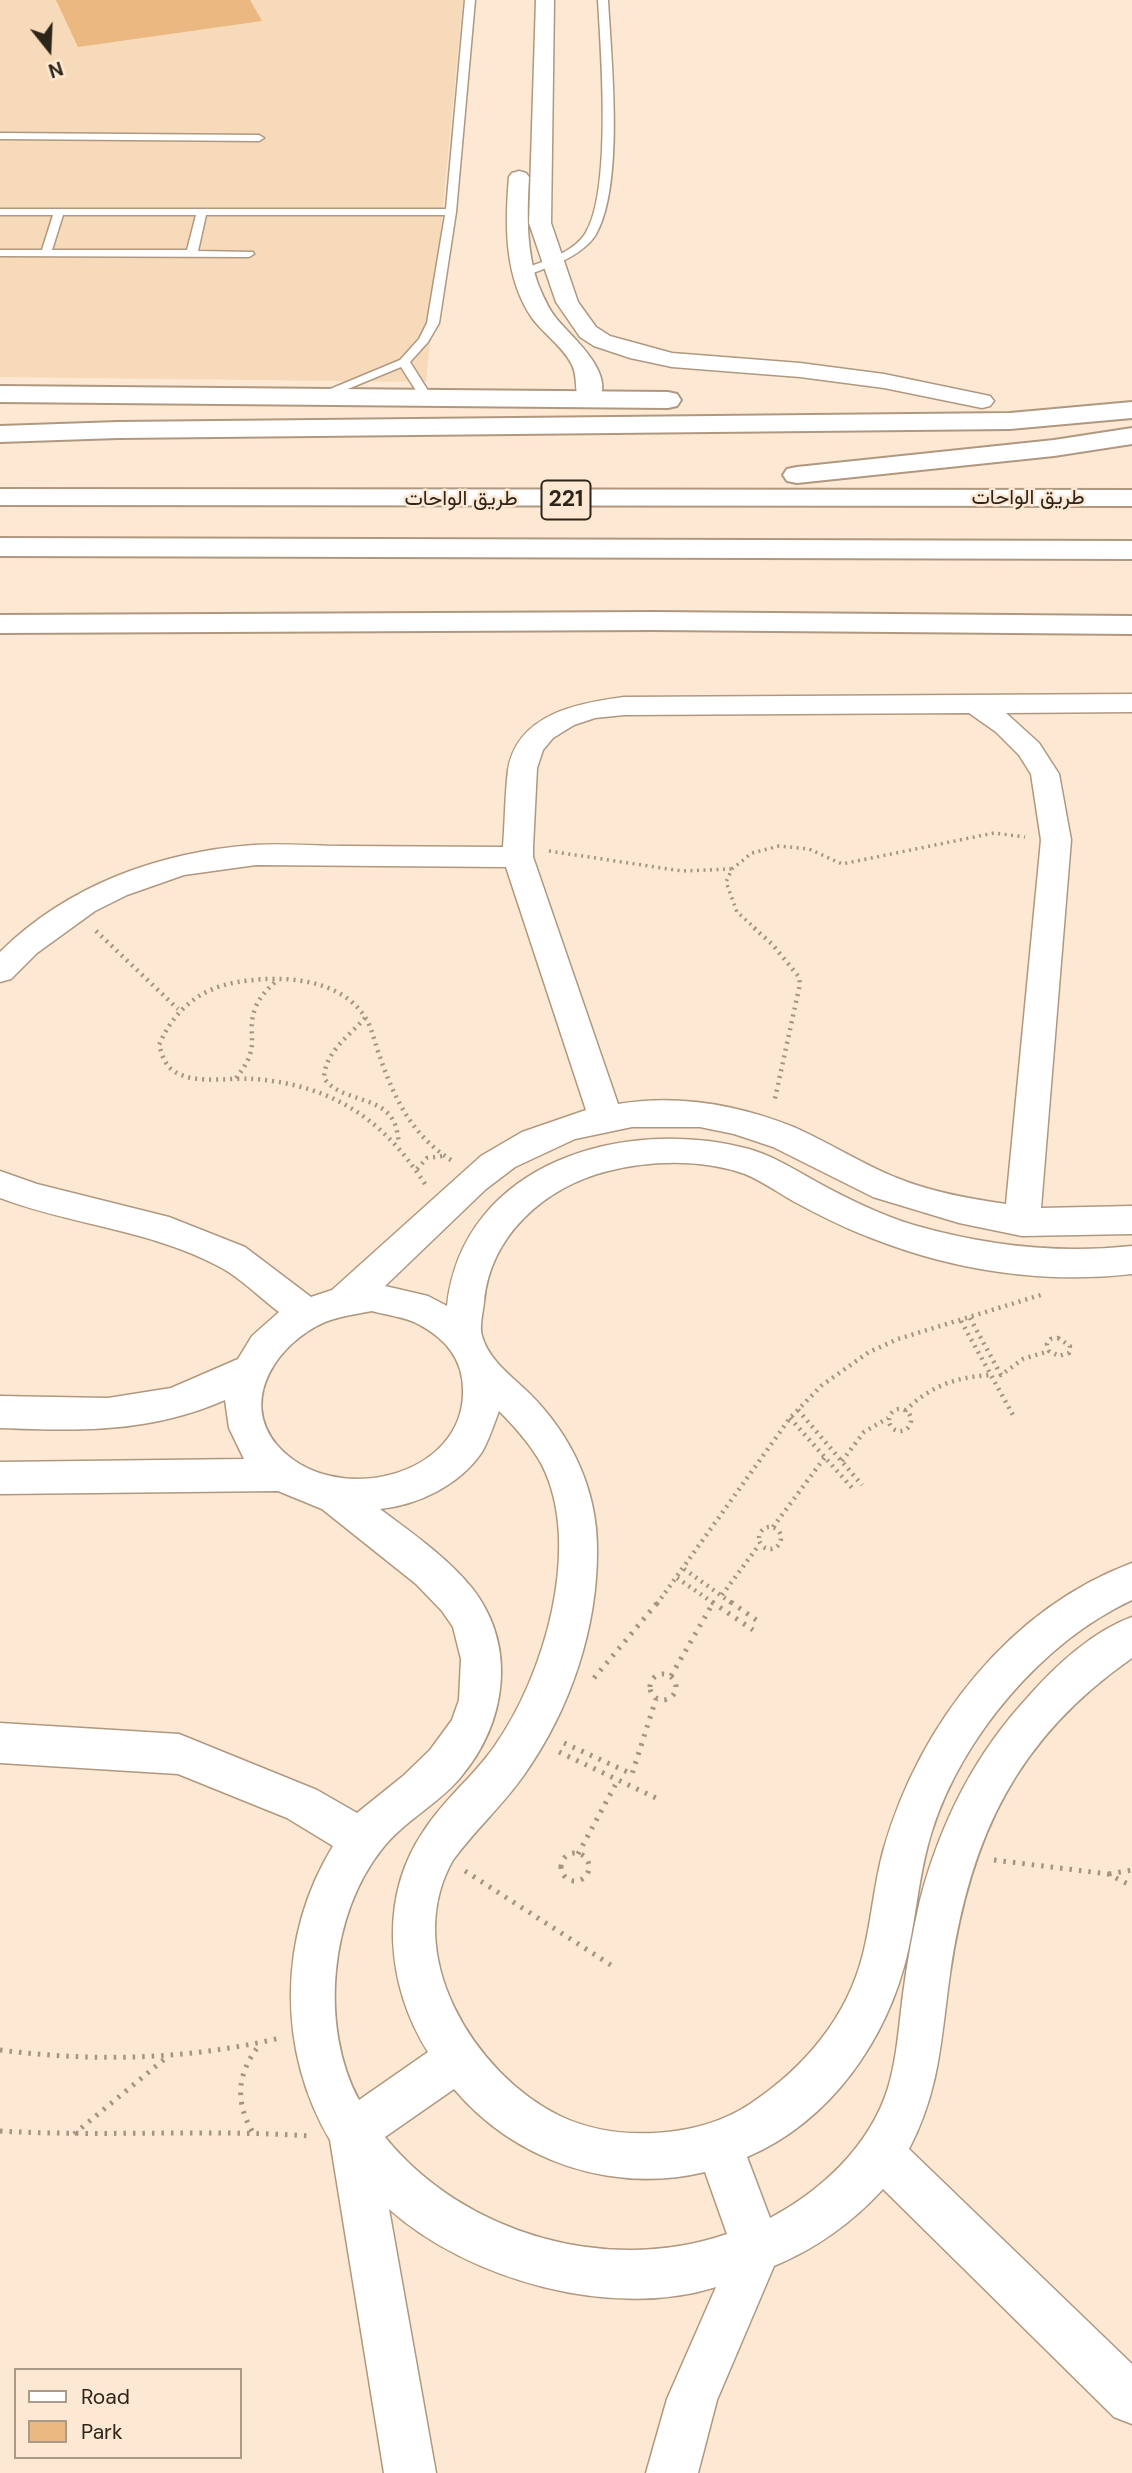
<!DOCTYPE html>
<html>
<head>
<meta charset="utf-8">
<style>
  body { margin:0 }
  #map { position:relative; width:1132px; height:2473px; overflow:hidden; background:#fce8d3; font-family:"DM Sans",sans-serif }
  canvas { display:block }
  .legend { position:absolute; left:14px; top:2368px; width:228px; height:91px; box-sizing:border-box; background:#fce8d3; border:2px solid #a99a89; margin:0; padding:9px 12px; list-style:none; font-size:21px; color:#2d241a }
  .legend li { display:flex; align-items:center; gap:14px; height:35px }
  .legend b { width:35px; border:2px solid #a99a89 }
  .north { position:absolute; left:14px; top:14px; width:70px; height:70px; -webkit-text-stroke:5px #fce8d3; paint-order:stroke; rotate:162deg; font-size:19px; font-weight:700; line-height:28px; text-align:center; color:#2d241a }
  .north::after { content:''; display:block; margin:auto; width:24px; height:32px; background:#2d241a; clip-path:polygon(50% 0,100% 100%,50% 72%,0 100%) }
</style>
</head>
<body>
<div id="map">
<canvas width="1132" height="2473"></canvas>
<ul class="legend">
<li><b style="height:9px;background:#fff"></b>Road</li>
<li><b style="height:19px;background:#eab880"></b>Park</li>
</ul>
<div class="north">N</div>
</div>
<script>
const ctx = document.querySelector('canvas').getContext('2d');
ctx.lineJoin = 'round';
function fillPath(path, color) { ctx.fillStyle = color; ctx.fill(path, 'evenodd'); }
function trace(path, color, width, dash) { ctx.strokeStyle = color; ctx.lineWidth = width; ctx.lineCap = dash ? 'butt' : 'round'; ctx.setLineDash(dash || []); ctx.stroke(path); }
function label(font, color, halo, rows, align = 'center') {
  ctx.font = font + ' "DM Sans",Vazirmatn,sans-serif'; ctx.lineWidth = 5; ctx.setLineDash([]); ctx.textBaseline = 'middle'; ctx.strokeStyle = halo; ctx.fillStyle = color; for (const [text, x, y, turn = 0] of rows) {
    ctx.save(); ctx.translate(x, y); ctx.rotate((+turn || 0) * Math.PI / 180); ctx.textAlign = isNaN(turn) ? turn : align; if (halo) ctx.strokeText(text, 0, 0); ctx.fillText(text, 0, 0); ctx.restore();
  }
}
const built = new Path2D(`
  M0 0H463L426 382 0 377Z`);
const green = new Path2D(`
  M56 0H250L262 21 78 47Z`);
const pathFar2 = new Path2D(`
  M549 851 682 871 732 869
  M756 929 737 912 726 882 732 869 752 853 779 846 809 849 842 864 994 833 1025 837`);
const pathFar1 = new Path2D(`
  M754 928 772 944 799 977 800 984 774 1103
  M96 931 178 1009
  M365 1018C349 1036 325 1052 324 1078 340 1102 381 1095 394 1122 397 1128 398 1137 399 1144
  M236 1078C264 1044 244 1036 256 1006 261 995 269 988 277 980
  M417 1169 427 1158 443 1156
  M425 1184C401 1147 373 1117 332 1098 308 1087 281 1081 254 1079 230 1077 197 1085 175 1072 165 1066 162 1055 159 1045 174 1010 200 988 238 982 280 975 339 977 365 1017 373 1029 375 1045 380 1057 395 1100 412 1135 451 1160
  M970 1318 1001 1375 1023 1359 1049 1351
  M961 1321 1013 1415
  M1058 1338 1070 1346 1069 1353 1059 1356 1049 1351 1047 1344 1051 1339Z
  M889 1420a11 11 0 1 1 22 0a11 11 0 1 1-22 0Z
  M798 1410 862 1485
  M905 1411C930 1386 956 1377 991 1375
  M790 1418 853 1489
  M842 1461 864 1432 888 1418
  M759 1538a11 11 0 1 1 22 0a11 11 0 1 1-22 0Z
  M773 1527 825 1457
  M684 1569 733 1604
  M677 1578 715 1604
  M722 1595 759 1545
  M657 1604 790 1418 821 1386 869 1352 898 1339 1044 1294`);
const path = new Path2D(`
  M712 1602 753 1630
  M731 1602 759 1622
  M650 1687a13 13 0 1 1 26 0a13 13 0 1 1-26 0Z
  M671 1676 713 1603
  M594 1678 658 1602
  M564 1743 632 1774 656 1699
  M559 1752 656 1798
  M561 1867a14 14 0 1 1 28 0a14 14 0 1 1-28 0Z
  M578 1854 618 1780
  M994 1860 1108 1874 1132 1886
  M465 1871 614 1967
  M1109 1874 1132 1870
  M0 2050C95 2062 186 2060 280 2038
  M0 2131C103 2137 207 2129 310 2136
  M252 2131C234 2099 238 2072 260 2044
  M74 2134 167 2057`);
const lane = new Path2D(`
  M465 0H475L456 212 439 323 428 342 410 362 432 397 430 400H422L401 367 321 400 311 397 400 360 419 339 427 323 445 215H206L198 251 253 252 254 254 249 257 0 256V250H42L53 215H0V209H446ZM63 215H196L187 250H52Z
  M598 0H608C611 58 625 187 595 236 586 249 570 258 556 264 545 268 531 276 520 274V270C541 262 572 254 585 234 612 192 601 53 598 0Z
  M0 133 259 135 264 138 259 141 0 139Z`);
const street = new Path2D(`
  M536 0H554L551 223 578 302 596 327 610 336 672 353 800 363 884 374 990 396 994 401 990 406 982 408 884 388 800 377 672 367 630 358 594 346 580 337 556 302 529 223Z
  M519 171 526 173 529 177C527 213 526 250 538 284 543 296 548 308 556 318 572 338 618 374 597 404H581C573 393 579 376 571 363 562 346 544 334 532 318 504 277 505 224 509 177L512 173Z
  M1132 694V712L1006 713 1039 743 1059 774 1071 840 1041 1208 1132 1206V1234L1022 1236 959 1223 873 1197 773 1147 734 1134 700 1127H632L575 1139 515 1167 486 1189 385 1286 428 1296 447 1306C463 1161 627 1116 749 1149 773 1156 794 1169 815 1181 848 1199 882 1216 917 1226 988 1246 1059 1254 1132 1246V1274C1045 1284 956 1271 874 1239 846 1229 819 1215 793 1201 777 1192 762 1181 745 1174 703 1159 651 1160 608 1171 545 1187 490 1235 484 1302 483 1312 479 1327 482 1336 489 1361 513 1377 530 1394 571 1435 597 1489 597 1548 598 1628 570 1710 524 1775 503 1805 475 1830 453 1860 400 1953 473 2073 560 2116 616 2143 699 2138 750 2104 804 2068 847 2018 863 1954 872 1919 874 1882 884 1848 920 1724 1009 1609 1132 1563V1600C1042 1642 962 1737 932 1831 919 1871 917 1911 908 1951 888 2039 831 2121 747 2157L770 2218C821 2191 870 2146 888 2088 897 2058 899 2025 903 1994 907 1963 913 1931 920 1900 940 1824 974 1755 1028 1697 1055 1666 1093 1631 1132 1617V1658C1016 1739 970 1837 950 1974 941 2038 940 2090 909 2149L1132 2364V2424L1114 2417 883 2189C852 2223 817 2248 774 2266L717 2400 698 2473H646L667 2399 716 2287C613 2320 468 2280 389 2209L436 2473H384L330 2140C277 2049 278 1936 333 1846L287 1818 178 1774 0 1763V1723L179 1734 317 1790 357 1813 403 1776 430 1750 452 1720 459 1700 461 1659 453 1627 442 1611 416 1584 322 1509 278 1491 0 1494V1462L244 1459 229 1428 225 1400C149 1433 81 1431 0 1428V1396L108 1398 171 1388 238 1359 252 1336 279 1312C260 1298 241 1278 220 1267 152 1230 71 1225 0 1198V1171L37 1184 169 1217 245 1247 311 1297 332 1290 481 1156 522 1132 586 1110 506 867 256 865 184 875 127 895 95 911 37 953 11 979 0 982V952C68 885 159 852 254 845 283 843 314 846 344 846 397 846 450 847 503 847 505 822 505 795 508 770 517 714 578 703 624 697ZM969 713 996 732 1019 755 1031 774 1041 840 1006 1204C970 1199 931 1192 897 1178 862 1164 830 1143 796 1128 740 1105 678 1094 618 1104L533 857V847L537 768 543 750 553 738 574 725 595 718 624 715ZM372 1311C386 1315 405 1317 418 1324 446 1339 463 1359 463 1390 465 1478 332 1509 277 1445 238 1399 279 1342 325 1322 340 1316 356 1314 372 1311ZM499 1411C515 1427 531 1445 542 1465 583 1546 544 1677 494 1747 473 1777 443 1800 423 1832 378 1899 387 1986 428 2052L359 2100C319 2026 330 1914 382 1849 404 1821 437 1805 460 1778 506 1724 518 1647 472 1588 447 1557 412 1533 380 1509 418 1505 460 1485 482 1452 489 1440 494 1424 499 1411ZM454 2089C516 2162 613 2194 705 2172L727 2234C609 2275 464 2235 385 2137Z`);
const primary = new Path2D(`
  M0 386 668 392 677 394 681 400 677 406 668 408 0 402Z
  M1132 402V418L1010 429 118 438 0 442V426L118 422 1010 413Z
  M654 612 1132 616V634L654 630 0 633V615Z`);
const highway = new Path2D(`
  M1132 428V444L1054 456 797 483 787 481 783 475 787 469 797 467 1054 440Z
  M0 489 1132 490V506L0 505Z
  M0 538 1132 541V559L0 556Z`);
const farStreetnames = [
  ["طريق الواحات",1028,498],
  ["طريق الواحات",461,499]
];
const shields = [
  [566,500,49]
];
const shieldNames = [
  ["221",566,500]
];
fillPath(built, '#f7dab9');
fillPath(green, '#eab880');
trace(lane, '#af987f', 3);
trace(street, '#af987f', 3);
trace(primary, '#af987f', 4);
trace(highway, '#af987f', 4);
trace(pathFar2, '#a39484', 3.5, [2, 4.5]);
trace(pathFar1, '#a39484', 4.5, [2, 5]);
trace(path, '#a39484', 5, [2.5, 7]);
fillPath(lane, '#fff');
fillPath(street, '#fff');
fillPath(primary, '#fff');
fillPath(highway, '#fff');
label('21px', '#2d241a', '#fce8d3', farStreetnames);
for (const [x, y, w] of shields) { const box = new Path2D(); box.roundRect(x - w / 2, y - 19.5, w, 39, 5); ctx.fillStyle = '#fce8d3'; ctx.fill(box); trace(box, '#2d241a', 2); }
label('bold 23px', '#2d241a', null, shieldNames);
</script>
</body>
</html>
